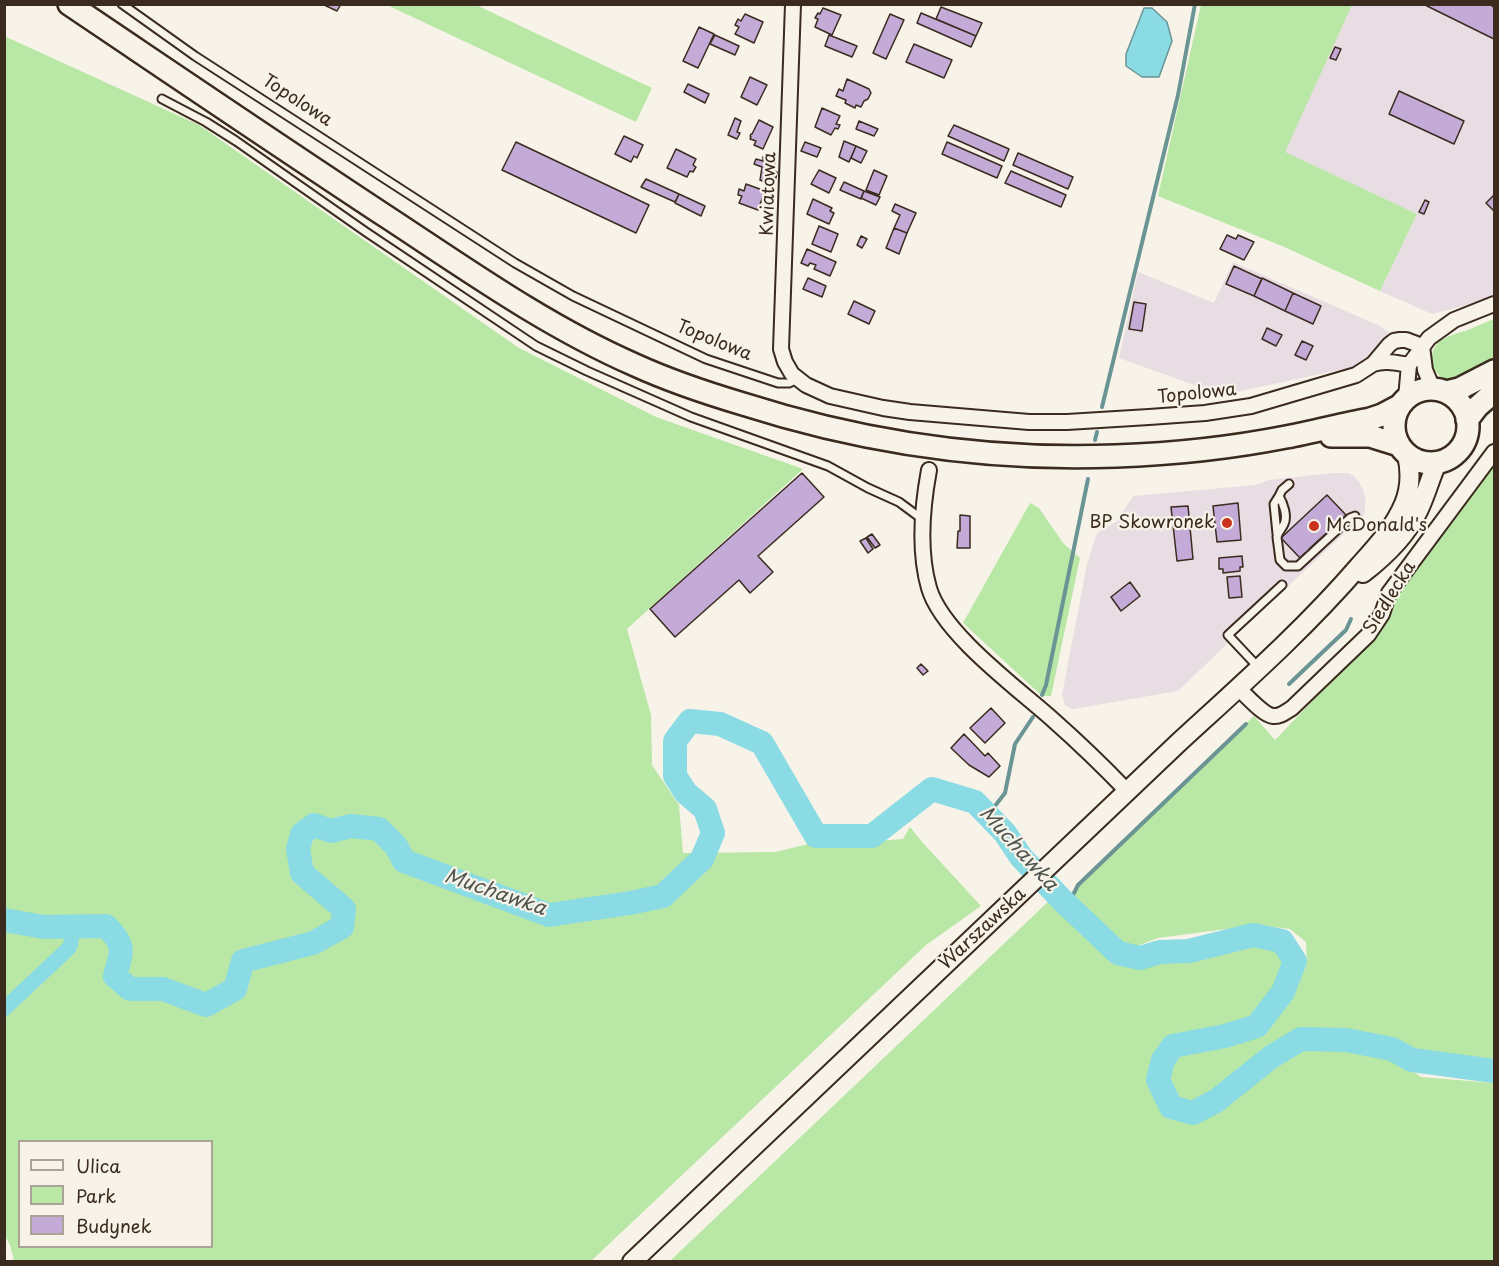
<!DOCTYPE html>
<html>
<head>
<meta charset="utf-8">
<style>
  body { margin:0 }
  #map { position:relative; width:1499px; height:1266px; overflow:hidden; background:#f7f3e8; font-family:"Playpen Sans",sans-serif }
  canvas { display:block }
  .frame { position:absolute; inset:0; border:6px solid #3b2a1e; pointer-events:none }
  .legend { position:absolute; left:18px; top:1140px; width:195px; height:108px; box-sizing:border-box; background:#f7f3e8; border:2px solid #aca397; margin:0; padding:8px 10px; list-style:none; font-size:18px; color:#3b2a1e }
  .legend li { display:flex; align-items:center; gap:12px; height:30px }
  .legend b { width:30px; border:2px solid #aca397 }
</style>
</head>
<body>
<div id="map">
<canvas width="1499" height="1266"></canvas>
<div class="frame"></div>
<ul class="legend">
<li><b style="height:8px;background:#f7f3e8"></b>Ulica</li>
<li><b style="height:16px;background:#b9e7a5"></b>Park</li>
<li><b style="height:16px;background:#c3aad7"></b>Budynek</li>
</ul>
</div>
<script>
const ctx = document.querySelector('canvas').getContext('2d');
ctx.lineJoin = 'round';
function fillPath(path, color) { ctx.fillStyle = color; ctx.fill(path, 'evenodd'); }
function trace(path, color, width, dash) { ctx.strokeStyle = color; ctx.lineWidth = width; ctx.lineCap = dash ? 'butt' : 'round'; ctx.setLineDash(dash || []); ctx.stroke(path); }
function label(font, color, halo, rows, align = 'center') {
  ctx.font = font + ' "Playpen Sans",sans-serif'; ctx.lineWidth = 4.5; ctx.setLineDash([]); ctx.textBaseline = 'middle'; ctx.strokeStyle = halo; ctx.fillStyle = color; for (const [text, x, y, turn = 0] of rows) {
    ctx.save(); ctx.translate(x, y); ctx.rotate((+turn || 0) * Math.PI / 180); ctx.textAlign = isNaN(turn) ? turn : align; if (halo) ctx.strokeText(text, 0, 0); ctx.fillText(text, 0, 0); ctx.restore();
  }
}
const built = new Path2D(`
  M1352 5H1494V298L1432 314 1380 291 1417 214 1284 152Z
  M1233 262 1380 326 1389 332 1362 365 1222 395 1119 358 1138 272 1214 303Z
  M1333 473H1348L1354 476 1359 482 1363 490 1366 499 1364 515 1254 618 1178 691 1073 709 1065 705 1062 695 1087 564 1097 533 1117 521 1133 496 1256 485 1269 480Z`);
const green = new Path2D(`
  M387 5H476L652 88 636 122Z
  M1201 5H1352L1285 152 1417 214 1380 291 1282 246 1158 196Z
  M4 36 199 125 519 348 656 417 803 469 627 629 651 715 652 765 679 805 683 853 775 852 843 836 876 841 903 839 910 827 923 843 981 906 926 945 591 1261H14L10 1245 4 1234ZM20 1142H212V1246H20Z
  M1494 319V358C1485 364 1467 378 1458 380 1437 386 1423 358 1438 343 1446 336 1458 333 1468 330 1477 326 1486 322 1494 319Z
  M1494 465V1063L1409 1055 1394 1045 1311 1029 1292 1037 1269 1052 1212 1099 1187 1107 1177 1103 1168 1090 1162 1076 1168 1059 1178 1049 1209 1045 1249 1037 1276 1014 1290 995 1307 963 1306 942 1290 929 1257 925 1158 938 1137 946 1117 943 1070 901 1078 885 1254 716 1275 740 1384 626 1398 594Z
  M1030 503 1039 508 1063 543 1080 558 1051 696H1042L963 623Z
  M1051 899 1117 960 1135 963 1172 960 1259 942 1288 959 1283 982 1259 1014 1212 1032 1174 1040 1156 1057 1151 1084 1168 1112 1195 1116 1209 1111 1285 1054 1302 1044 1390 1054 1421 1077 1494 1083V1261H670Z`);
const water = new Path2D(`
  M1144 8H1152L1167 22 1172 41 1159 77H1142L1126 66V54Z`);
const stream = new Path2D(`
  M1102 407 1178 95 1195 4
  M1095 440 1097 432
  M1289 684 1346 630 1351 619
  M1042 695 1046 685 1088 479
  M988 815 1005 793 1015 744 1033 717
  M1068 905 1078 885 1246 724`);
const canal = new Path2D(`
  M4 1009 69 948 71 943 72 926`);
const river = new Path2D(`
  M4 920 44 927 106 926C126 946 122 950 115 976L130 989H163L206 1005 235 989 243 961 313 943 342 927 344 909 302 873 298 849 302 834 314 825 331 831 351 826 379 829 396 846 404 861 549 915 630 903 663 896 702 859 713 833 705 809 686 793 675 776V741L690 721 720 724 762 743 816 836H872L932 789 975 802 1005 833 1021 857 1063 901 1118 953 1140 958 1160 952 1189 951 1253 935 1282 941 1295 961 1283 992 1257 1026 1225 1036 1173 1046 1163 1060 1158 1080 1171 1107 1193 1113 1216 1101 1271 1057 1301 1039 1346 1040 1392 1049 1412 1060 1494 1071`);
const building = new Path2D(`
  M322 4H341L337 11Z
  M1423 4H1489L1494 7V39Z
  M941 7 982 23 976 36 936 19Z
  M823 8 841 15 832 35 815 27 818 19 815 18 818 13 820 14Z
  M921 13 976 36 971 47 917 23Z
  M745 14 763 22 754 43 735 34 739 27 735 25 738 19 741 21Z
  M890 14 904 20 886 59 873 53Z
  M699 27 714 34 698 68 683 61Z
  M715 35 739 46 735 55 710 44Z
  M829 35 857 46 852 57 825 46Z
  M914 44 952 60 944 78 906 62Z
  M1335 47 1341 49 1336 60 1330 58Z
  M750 77 767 85 757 105 741 97Z
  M847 79 869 89 871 93 868 99 864 101 861 107 856 105 855 108 845 103 846 100 836 96 839 89 843 91Z
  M688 84 709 94 705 103 684 92Z
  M1399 91 1464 121 1454 144 1389 114Z
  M822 108 840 116 836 124 840 125 838 129 835 128 831 135 815 127Z
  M735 118 741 121 737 132 740 133 737 139 728 135Z
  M759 120 773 127 763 149 754 145 756 141 750 139 751 137 750 136 751 134H752Z
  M859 121 878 129 874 136 856 129Z
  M954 125 1009 149 1004 161 948 136Z
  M624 136 643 145 637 158 634 156 631 162 615 154Z
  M844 141 856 146 849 162 839 157Z
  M516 142 649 205 636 233 502 170Z
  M805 142 821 148 817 157 801 151Z
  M947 142 1002 166 997 178 942 154Z
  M856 146 867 151 861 163 851 158Z
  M676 149 696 159 693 165 696 167 693 172 690 171 687 177 667 168Z
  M1018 153 1073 177 1068 189 1013 165Z
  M763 157 775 161 773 171 777 172 776 178 773 177 772 185 760 180 762 167 754 164 756 159 763 161Z
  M819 170 836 178 829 193 811 184Z
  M874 170 887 176 879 195 866 190Z
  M1011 171 1066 195 1061 207 1005 183Z
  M646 179 679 194 675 202 641 187Z
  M844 182 864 191 861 199 840 190Z
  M746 184 765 191 758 210 739 203 742 196 738 195 739 189 744 191Z
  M864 191 880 197 876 205 861 198Z
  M679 194 705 206 701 216 675 203Z
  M1494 195V211L1486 203Z
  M813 199 832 208 830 211 834 213 829 224 807 214Z
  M1425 200 1429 202 1424 214 1419 212Z
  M895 204 916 213 907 233 894 228 900 215 892 211Z
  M819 226 838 234 831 252 812 244Z
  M894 228 907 233 899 254 886 248Z
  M1227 235 1236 239 1238 235 1254 242 1244 260 1220 249Z
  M861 236 867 239 862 248 857 245Z
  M807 249 836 262 830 276 814 269 816 265 810 263 808 266 801 263Z
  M1234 266 1262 279 1254 296 1226 284Z
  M808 278 826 286 822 297 803 289Z
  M1262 278 1293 293 1285 311 1254 296Z
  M1293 293 1321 306 1313 324 1285 311Z
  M854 301 875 311 869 324 848 314Z
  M1134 302 1146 304 1142 331 1129 329Z
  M1267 328 1282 335 1276 346 1262 339Z
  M1302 341 1313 346 1306 360 1295 355Z
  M802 473 824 497 758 556 773 572 750 593 739 580 675 637 650 609Z
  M1327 495 1346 515 1335 526 1336 527 1331 531 1330 530 1309 549 1310 550 1306 555 1305 553 1300 558 1281 538Z
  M1238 503 1241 540 1217 542 1213 506Z
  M1188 506 1193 559 1177 561 1171 507Z
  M960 515 970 516V548H957L958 531H960Z
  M872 534 880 545 875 548 867 537Z
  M866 538 873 549 868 553 860 541Z
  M1242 556 1243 567H1240V571L1223 573V569H1219V558Z
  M1240 576 1242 597 1229 598 1227 577Z
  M1130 582 1140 596 1121 611 1111 597Z
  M921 664 928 671 923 675 917 668Z
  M991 708 1005 723 985 743 970 728Z
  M964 734 985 756 988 753 1000 766 989 777 969 765 951 748Z`);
const service = new Path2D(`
  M122 4 195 56 515 263 573 296 706 359 778 383H789L797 379
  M162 99 206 122 236 141 366 232 536 346 587 371 691 417 828 466 868 488 899 502 922 519
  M1289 484 1282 490 1279 496C1283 503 1288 516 1284 524 1282 529 1278 532 1277 537L1280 560 1286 566H1298L1350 518 1355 516
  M1277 534 1274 504 1279 496
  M1259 668 1228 635 1282 585`);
const minor = new Path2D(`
  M793 4 781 349 785 362 792 374 806 385 830 396 883 408 910 412 1029 422H1067L1149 417 1205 413 1251 406 1356 375 1373 364 1389 345 1394 341 1400 340H1406L1422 346
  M1422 346 1425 370 1433 389
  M1373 364C1385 360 1396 363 1409 365
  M1406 398 1409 365 1429 338 1454 320 1494 304
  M929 470C922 508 918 550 929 588 942 633 1016 687 1052 719 1078 742 1103 766 1127 791
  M1238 688C1246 695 1263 715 1273 716 1280 717 1287 711 1292 708L1368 635 1382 614 1389 593 1494 452`);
const secondary = new Path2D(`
  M1363 573C1385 556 1406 536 1418 511 1426 495 1430 478 1437 463
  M632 1262 1176 745C1239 687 1303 631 1359 566 1376 547 1394 528 1404 504 1411 487 1411 472 1407 455`);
const primary = new Path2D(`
  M69 4C176 76 282 148 390 219 469 271 548 327 635 365 670 381 706 393 743 404 865 443 987 461 1116 456 1173 454 1230 448 1286 437 1314 432 1342 424 1370 419L1382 415 1399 406
  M1394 426a37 37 0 1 1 74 0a37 37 0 1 1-74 0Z
  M1446 392 1459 389 1494 371
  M1467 420 1477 407 1494 392
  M1331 436H1370L1399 445`);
const markers = [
  [1227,523,6,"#c8321e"],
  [1314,526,6,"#c8321e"]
];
const streetNames = [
  ["Topolowa",297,101,33],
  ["Kwiatowa",769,194,-88],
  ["Topolowa",714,341,22],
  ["Topolowa",1197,394,-6],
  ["Siedlecka",1390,598,-58],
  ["Warszawska",983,929,-43]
];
const poiNames = [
  ["BP Skowronek",1215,523],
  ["McDonald's",1326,526,"left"]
];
const waterNames = [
  ["Muchawka",1018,849,48],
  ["Muchawka",495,893,19]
];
fillPath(built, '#e7dde3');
fillPath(green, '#b9e7a5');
fillPath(water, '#8bdbe5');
trace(water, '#6b9495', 1.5);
trace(stream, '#6b9495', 4);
trace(canal, '#8bdbe5', 15);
trace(river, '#8bdbe5', 24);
fillPath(building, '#c3aad7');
trace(building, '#3b2a1e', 1.5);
trace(service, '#3b2a1e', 11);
trace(minor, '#3b2a1e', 18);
trace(secondary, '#3b2a1e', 22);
trace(primary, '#3b2a1e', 26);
trace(service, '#f7f3e8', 7);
trace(minor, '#f7f3e8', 14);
trace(secondary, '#f7f3e8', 18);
trace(primary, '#f7f3e8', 21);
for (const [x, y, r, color] of markers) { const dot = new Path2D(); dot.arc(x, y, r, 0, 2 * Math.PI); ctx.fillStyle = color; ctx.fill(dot); trace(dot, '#f7f3e8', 2); }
label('18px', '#3b2a1e', '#f7f3e8', streetNames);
label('18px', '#3b2a1e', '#f7f3e8', poiNames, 'right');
label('italic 20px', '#4f5650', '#f7f3e8', waterNames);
</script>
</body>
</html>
